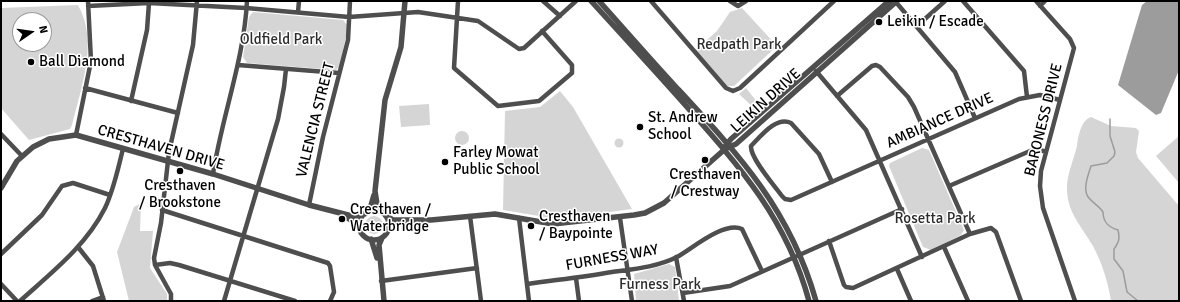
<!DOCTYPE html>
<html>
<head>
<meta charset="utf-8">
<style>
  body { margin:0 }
  #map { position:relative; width:1180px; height:302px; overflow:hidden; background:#fff; font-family:Signika,sans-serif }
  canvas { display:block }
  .frame { position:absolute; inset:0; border:2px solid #000; pointer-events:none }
  .north { position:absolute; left:12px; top:12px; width:40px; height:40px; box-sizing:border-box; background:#fff; border:1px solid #999; border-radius:50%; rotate:77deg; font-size:11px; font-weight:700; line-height:16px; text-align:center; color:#000 }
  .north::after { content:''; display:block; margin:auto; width:14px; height:18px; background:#000; clip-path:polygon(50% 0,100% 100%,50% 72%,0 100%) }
</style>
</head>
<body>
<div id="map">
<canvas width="1180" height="302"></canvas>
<div class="frame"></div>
<div class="north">N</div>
</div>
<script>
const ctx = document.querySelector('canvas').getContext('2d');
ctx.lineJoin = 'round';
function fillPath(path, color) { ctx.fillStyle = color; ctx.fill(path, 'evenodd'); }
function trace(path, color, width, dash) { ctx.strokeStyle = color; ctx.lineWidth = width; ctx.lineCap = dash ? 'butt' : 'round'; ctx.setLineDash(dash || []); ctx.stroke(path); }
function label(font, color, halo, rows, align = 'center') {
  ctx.font = font + ' Signika,sans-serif'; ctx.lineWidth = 3; ctx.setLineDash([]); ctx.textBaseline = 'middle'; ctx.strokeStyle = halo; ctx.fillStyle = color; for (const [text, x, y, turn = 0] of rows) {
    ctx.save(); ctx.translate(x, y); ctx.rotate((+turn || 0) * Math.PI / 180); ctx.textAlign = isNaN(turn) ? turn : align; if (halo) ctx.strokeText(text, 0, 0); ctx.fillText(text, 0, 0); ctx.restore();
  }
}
const green = new Path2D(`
  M78 5C99 42 81 87 72 125L70 129 29 140 1 108V8ZM20 20H44V44H20Z
  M742 8 777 46 734 86H725L694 51 717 31 730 12Z
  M253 12 343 20 348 26 340 66 336 70 247 63 243 57 249 17Z
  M746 88 758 103H763L752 113 753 107 739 94Z
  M560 91 573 107 632 209 557 219 503 210 505 111 540 107Z
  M429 104 430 125 401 127 399 106Z
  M1091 117 1111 126 1136 128 1139 131 1136 152 1138 158 1179 206V301H1111C1108 282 1102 263 1093 246 1081 225 1066 212 1067 185 1068 171 1074 159 1077 146 1078 137 1081 120 1091 117Z
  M455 138a7 7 0 1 1 14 0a7 7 0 1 1-14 0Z
  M1179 136V183L1156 156Z
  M614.5 143a4.5 4.5 0 1 1 9 0a4.5 4.5 0 1 1-9 0Z
  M922 148 929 150 964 230 961 235 931 250 923 247 889 166 890 163Z
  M141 203 140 231H153L150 268 167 294V301H129L117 252 134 207Z
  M365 225a9 9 0 1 1 18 0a9 9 0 1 1-18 0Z
  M669 264 675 267 679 301H636L634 274Z`);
const water = new Path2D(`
  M1147 1H1179V70L1161 113 1156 115 1118 85 1142 5Z`);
const stream = new Path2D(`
  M1110 119V136L1115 152 1114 156 1107 163 1091 166C1088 175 1082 191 1089 198 1093 203 1099 206 1103 212 1103 222 1108 227 1118 230 1120 239 1119 242 1114 249V259L1123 271 1127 292 1138 301`);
const minor = new Path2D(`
  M458 1 454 68 498 106 539 101 572 73V65L542 31
  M543 1 560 16
  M651 1 726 88 733 91 740 88 834 1
  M730 1 738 6 746 1
  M895 1 955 72 975 118
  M963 1 1024 71 1027 97
  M1036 1 1070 39 1074 48 1041 171 1040 186 1043 208 1075 301
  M88 6 149 3 246 8 349 17 418 12 478 21 519 49 524 48 576 1
  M1040 6 1045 1
  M298 12 299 1
  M917 26 945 1
  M238 65 339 73
  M816 71 866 130 922 257
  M85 88 178 113
  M837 96 872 66 876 65 880 67 908 97 914 107 970 234
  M131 101 147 30 149 3
  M1 134 22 156
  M76 135 91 61 88 1
  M213 174C222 116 244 60 247 1
  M832 182 819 154 791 123C776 116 761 136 751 146 750 158 774 185 782 196L785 199 791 200 1019 99 1040 95 1060 100
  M949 186 1030 151 1040 150 1046 152
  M309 205 323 137 348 40 350 1
  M162 210 328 263 330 266 334 292 330 301
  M470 216 481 301
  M519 218 529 301
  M620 218 632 301
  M829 241 844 285 846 287 853 288 970 234 991 228 996 232 1021 301
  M78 247 93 266 104 301
  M944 247 968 301
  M1 254 42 215 62 186 73 183 110 195
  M676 257 684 301
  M155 265 170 263 179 265 295 301
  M897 269 911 301
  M576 278 579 301
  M381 281 477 268
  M1 284 17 301
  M527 284C555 280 584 277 612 272 634 269 657 267 677 257 693 248 724 221 742 229L762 271
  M683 293 730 286 739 282 902 209
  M20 301C51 273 86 246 105 208 114 189 118 168 123 149
  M92 301 103 297
  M171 301V294L155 265 154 258 161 223 169 152 193 45 197 1
  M224 301 278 119 284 87 286 69`);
const tertiary = new Path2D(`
  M591 1C623 36 655 71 687 107 741 168 787 220 809 301
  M599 1C625 30 650 59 676 87 739 155 790 209 816 301
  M726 145 731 139 889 1
  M1 188 17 161 33 147 49 139 76 135 213 174 309 205 356 217 365 214
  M359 225a15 15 0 1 1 30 0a15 15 0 1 1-30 0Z
  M378 211 375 191 385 100 401 47 405 1
  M369 212 374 195
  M342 215 355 222 360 227
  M386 216 393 220H431L495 214 553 224 634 215 645 213 664 203 725 149 736 144 897 1
  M389 228 393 225 405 222
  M382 238 379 245 384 301
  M371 239 377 258`);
const markers = [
  [879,22,4,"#000"],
  [31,62,4,"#000"],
  [640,127,4,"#000"],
  [705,160,4,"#000"],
  [445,162,4,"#000"],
  [180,171,4,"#000"],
  [342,219,4,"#000"],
  [531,226,4,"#000"]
];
const poiNames = [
  ["Leikin / Escade",887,22],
  ["Ball Diamond",39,62],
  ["St. Andrew",648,118],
  ["School",648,135],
  ["Farley Mowat",453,153],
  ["Public School",453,170],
  ["Cresthaven",705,175,"center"],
  ["/ Crestway",705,192,"center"],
  ["Cresthaven",180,186,"center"],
  ["/ Brookstone",180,203,"center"],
  ["Cresthaven /",350,210],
  ["Waterbridge",350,227],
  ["Cresthaven",539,217],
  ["/ Baypointe",539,234]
];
const parkNames = [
  ["Oldfield Park",281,40],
  ["Redpath Park",739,45],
  ["Rosetta Park",935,219],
  ["Furness Park",660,285]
];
const streetNames = [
  ["LEIKIN DRIVE",766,101,-42],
  ["VALENCIA STREET",316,120,-76],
  ["BARONESS DRIVE",1044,120,-76],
  ["AMBIANCE DRIVE",940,121,-24],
  ["CRESTHAVEN DRIVE",161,148,16],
  ["FURNESS WAY",612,258,-10]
];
fillPath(green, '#d5d5d5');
fillPath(water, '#9c9c9c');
trace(stream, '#9c9c9c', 1.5);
trace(minor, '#4e4e4e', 4.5);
trace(tertiary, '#4e4e4e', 5.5);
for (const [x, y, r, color] of markers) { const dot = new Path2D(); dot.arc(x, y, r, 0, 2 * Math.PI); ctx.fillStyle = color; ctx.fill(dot); trace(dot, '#fff', 1.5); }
label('15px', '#000', '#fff', poiNames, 'left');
label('15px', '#2c2c2c', '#fff', parkNames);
label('15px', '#000', '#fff', streetNames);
</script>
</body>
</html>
